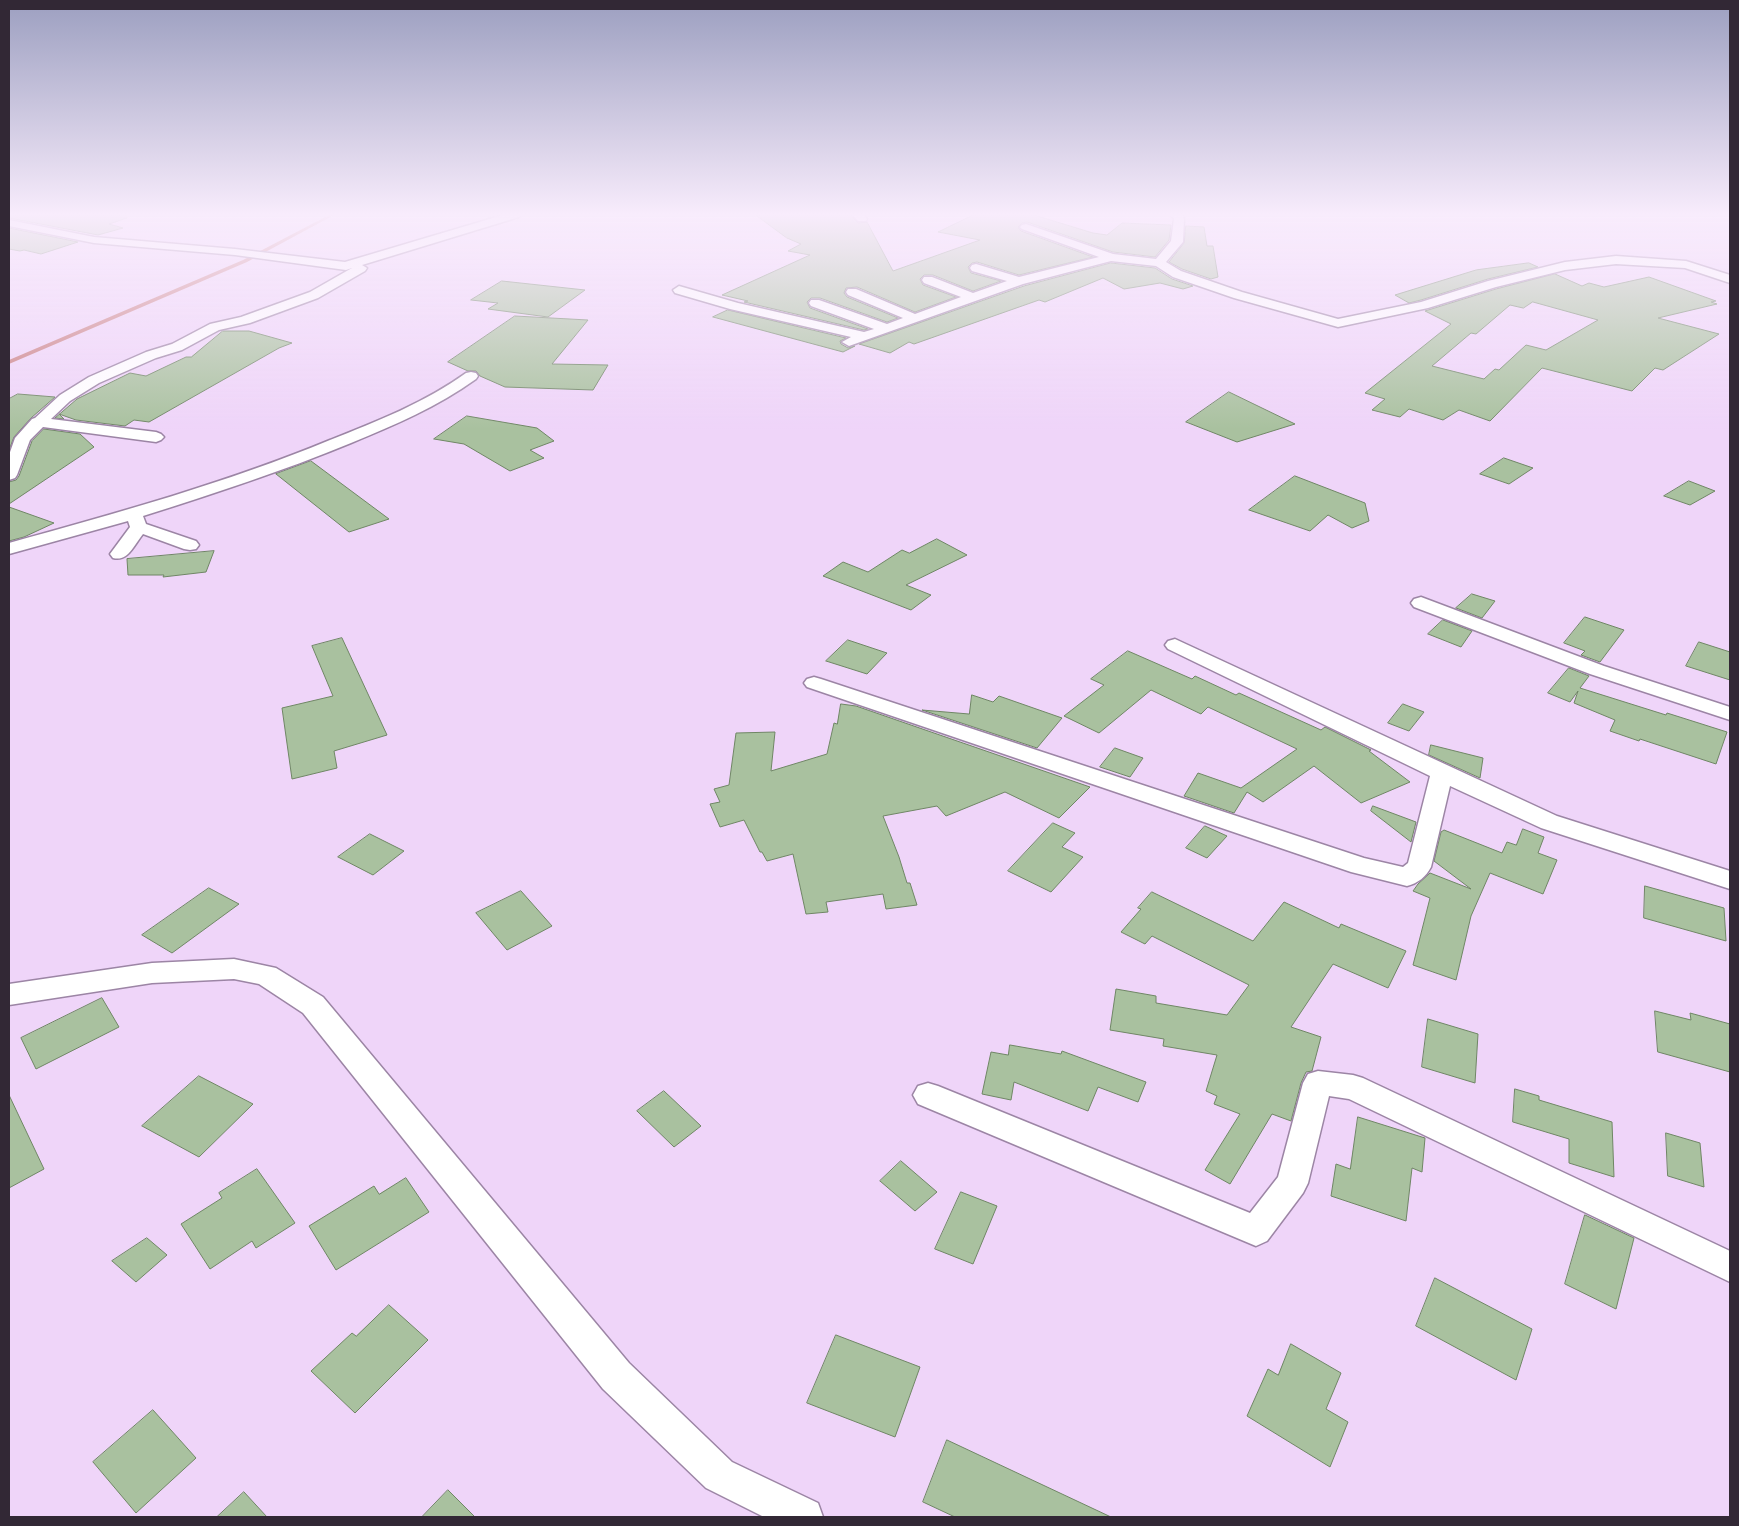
<!DOCTYPE html>
<html>
<head>
<meta charset="utf-8">
<style>
  body { margin:0 }
  #map { position:relative; width:1739px; height:1526px; overflow:hidden; background:#efd5f9; font-family:Figtree,sans-serif }
  canvas { display:block }
  .frame { position:absolute; inset:0; border:10px solid #322835; pointer-events:none }
</style>
</head>
<body>
<div id="map">
<canvas width="1739" height="1526"></canvas>
<div class="frame"></div>
</div>
<script>
const ctx = document.querySelector('canvas').getContext('2d');
ctx.lineJoin = 'round';
function fillPath(path, color) { ctx.fillStyle = color; ctx.fill(path, 'evenodd'); }
function trace(path, color, width, dash) { ctx.strokeStyle = color; ctx.lineWidth = width; ctx.lineCap = dash ? 'butt' : 'round'; ctx.setLineDash(dash || []); ctx.stroke(path); }
const stream = new Path2D(`
  M329 215H334L247 262 9 364V360L243 260Z`);
const building = new Path2D(`
  M9 215H127V218L109 224 123 228 98 235 9 218Z
  M756 215H851L858 223 867 222 893 271 980 240 938 232 973 215H1034L1093 233 1107 235 1122 223 1171 225 1169 240 1155 257 1113 252 1027 222 1022 223 1018 227 1021 231 1093 257 1019 275 977 262 972 263 968 267 971 273 1001 281 973 291 933 275H924L920 279 923 285 956 297 915 312 857 287 846 288 844 293 847 297 898 318 887 322 820 298H811L807 302 810 308 868 329 864 330 744 302 748 301 722 295 810 255 788 251 801 244 787 238Z
  M1186 226 1204 227 1207 246H1213L1218 277 1211 279 1182 269 1169 262 1184 243Z
  M9 228 78 242 41 254 24 250 20 251 9 249Z
  M1111 263 1155 268 1172 279 1193 286 1183 289 1160 283 1124 289 1103 278 1045 302 1039 300 914 344 909 342 890 353 859 344 1024 286Z
  M1529 263 1538 267 1488 279 1421 300 1409 303 1395 295 1476 270Z
  M1555 274 1582 286 1589 283 1604 287 1649 277 1716 301 1711 302 1717 304 1658 318 1719 334 1663 370 1655 368 1632 391 1542 368 1490 421 1459 410 1443 420 1409 409 1400 417 1372 410 1385 399 1365 393 1451 324 1425 311 1496 289ZM1533 302 1598 320 1546 350 1526 345 1499 370 1495 369 1484 379 1432 366 1471 333 1476 334 1510 305 1523 308Z
  M502 281 585 290 548 317 488 309 498 303 471 300Z
  M728 310 846 338 840 341 841 344 848 348 855 346 843 352 713 317Z
  M515 316 588 320 552 364 608 365 593 390 505 387 480 376 476 371H468L448 362Z
  M223 331H249L292 343 279 348 149 422 134 420 125 426 76 420 59 414 64 419 55 418 77 399 130 373 146 376 186 357H191Z
  M1229 392 1295 424 1237 442 1186 422Z
  M18 394 55 397 31 418 14 437 9 450V399Z
  M467 416 537 428 554 441 530 450 544 458 510 471 464 444 434 439Z
  M44 429 80 434 94 447 9 504V482L16 480 19 476 32 441Z
  M1504 458 1533 468 1509 484 1480 474Z
  M311 461 389 519 349 532 276 474Z
  M1295 476 1365 503 1369 521 1352 528 1328 515 1310 531 1249 510Z
  M1689 481 1715 491 1690 505 1664 496Z
  M9 507 54 523 24 537 9 541Z
  M937 539 967 555 906 585 931 595 911 610 823 576 843 562 868 572 902 550 909 553Z
  M214 551 206 572 163 577 164 575H128L127 559Z
  M1472 594 1495 601 1482 618 1456 608Z
  M1585 617 1624 630 1600 662 1581 655 1585 651 1564 643Z
  M1443 620 1472 631 1461 647 1428 634Z
  M342 638 387 735 334 751 337 768 292 779 282 708 333 696 312 646Z
  M848 640 887 653 867 674 826 661Z
  M1699 642 1730 652V680L1686 666Z
  M1128 651 1192 679 1195 676 1236 695 1239 693 1321 730 1325 727 1371 750 1369 751 1410 782 1361 803 1314 766 1263 802 1247 792 1234 813 1184 796 1198 773 1241 788 1297 749 1208 707 1201 714 1151 690 1099 733 1064 716 1104 685 1091 679Z
  M1569 668 1589 676 1580 688 1666 715 1667 713 1727 732 1716 764 1640 739 1639 741 1610 731 1615 720 1574 703 1578 691 1570 702 1548 693Z
  M972 695 993 702 999 696 1062 718 1037 748 922 710 969 714Z
  M841 704 856 706 1090 787 1059 818 1005 792 946 816 937 806 883 816 899 857 907 883H910L917 905 886 909 883 894 826 902 828 912 806 914 793 854 767 861 762 852H760L744 820 720 827 710 804 720 802 714 789 729 785 736 733 775 732 771 771 827 754 834 723 837 724Z
  M1403 704 1424 712 1409 731 1388 723Z
  M1431 745 1483 758 1480 778 1429 755Z
  M1115 748 1143 758 1130 777 1100 767Z
  M1373 806 1416 822 1411 842 1371 811Z
  M1053 823 1075 833 1062 847 1083 857 1051 892 1008 871Z
  M1205 826 1227 836 1207 858 1186 848Z
  M1523 829 1544 837 1538 853 1557 860 1543 894 1490 873 1471 916 1456 980 1413 965 1430 898 1413 891 1418 884 1430 873 1471 889 1434 861 1441 832 1444 830 1502 853 1507 842 1516 845Z
  M370 834 404 851 373 875 338 857Z
  M1645 886 1724 908 1726 941 1644 918Z
  M209 888 239 904 172 953 142 935Z
  M521 891 552 926 507 950 476 913Z
  M1152 892 1253 941 1284 902 1339 928 1341 924 1406 951 1388 988 1333 964 1291 1027 1321 1037 1312 1071 1306 1072 1301 1083 1291 1121 1272 1114 1230 1184 1205 1170 1240 1114 1214 1104 1217 1096 1206 1091 1217 1055 1163 1046 1164 1039 1110 1030 1116 989 1156 996V1003L1227 1015 1249 985 1152 936 1145 944 1121 932 1141 909 1138 908Z
  M102 998 119 1027 36 1069 21 1038Z
  M1655 1011 1691 1020 1690 1013 1730 1024V1072L1658 1052Z
  M1428 1019 1478 1034 1475 1083 1422 1067Z
  M1010 1045 1061 1054 1062 1051 1146 1082 1138 1102 1098 1087 1088 1111 1014 1082 1011 1100 982 1094 991 1052 1008 1055Z
  M199 1076 253 1104 199 1157 142 1126Z
  M1515 1089 1539 1096V1100L1612 1122 1614 1177 1569 1163V1139L1513 1122Z
  M664 1091 701 1126 674 1147 637 1111Z
  M9 1095 44 1169 9 1188Z
  M1358 1117 1425 1138 1422 1172 1412 1168 1406 1221 1331 1196 1336 1164 1350 1169Z
  M1666 1133 1700 1143 1704 1187 1668 1176Z
  M901 1161 937 1192 915 1211 880 1181Z
  M257 1169 295 1223 256 1248 252 1241 210 1269 181 1224 222 1198 219 1193Z
  M406 1178 429 1212 336 1270 309 1226 374 1186 379 1194Z
  M961 1192 997 1206 973 1264 935 1249Z
  M1585 1215 1634 1238 1616 1309 1565 1284Z
  M147 1238 167 1255 136 1282 112 1261Z
  M1435 1278 1532 1329 1516 1380 1416 1326Z
  M389 1305 428 1340 355 1413 311 1371 352 1333 356 1336Z
  M836 1335 920 1367 895 1437 807 1403Z
  M1291 1344 1341 1373 1326 1409 1348 1422 1330 1467 1247 1416 1268 1369 1278 1375Z
  M153 1410 196 1458 136 1513 93 1462Z
  M947 1440 1111 1517H955L923 1502Z
  M448 1490 475 1517H422Z
  M244 1492 267 1517H217Z`);
const street = new Path2D(`
  M503 215H520L519 217 362 265 367 268 365 271 318 298 250 323 219 330 182 350 156 358 99 383 70 401 51 419 156 432 161 434 164 437 161 440 156 442 43 427 30 440 17 475 15 478 9 480V455L15 438 32 419 35 418 60 395 89 377 146 352 172 344 210 324 241 317 310 292 352 268 346 270 235 255 94 243 9 226V220L94 237 235 249 345 262Z
  M853 215H864L867 219 866 221H858Z
  M1171 215H1182L1184 219 1183 242 1166 262 1181 271 1242 292 1338 319 1421 302 1488 281 1565 262 1616 256 1686 261 1730 275V283L1685 268 1616 264 1565 270 1496 287 1428 308 1338 327 1234 298 1173 277 1156 266 1111 261 1023 284 849 346 842 342 851 337 730 309 675 293 673 290 679 286 738 303 864 332 874 329 811 306 809 303 811 300H819L887 324 903 318 848 295 846 292 848 289H856L915 314 961 297 924 283 922 280 924 277H932L973 293 1007 281 972 271 970 268 972 265 976 264 1019 277 1099 257 1022 229 1020 227 1022 225 1026 224 1113 254 1156 259 1171 241 1174 219Z
  M471 372 476 373 478 376 476 379C437 407 395 425 351 443 283 471 213 494 143 516L146 524 196 541 199 545 196 549 190 550 184 549 143 534C134 545 128 562 113 558L110 554 130 527 128 521 9 554V543C117 513 226 483 330 440 378 421 424 403 466 373Z
  M1421 597 1604 666 1730 707V720L1590 674 1414 607 1411 603 1414 599Z
  M1175 639 1557 816 1730 871V889L1541 828 1450 786 1431 867C1426 877 1418 883 1407 886L1351 872 807 687 804 683 807 679 814 677 821 679 1364 858 1403 867 1408 863 1430 776 1168 649 1165 645 1168 641Z
  M234 959 276 968 323 997 629 1363 732 1462 818 1503 823 1517H764L706 1488 603 1389 303 1013 259 984 234 979 152 983 9 1005V984L152 963Z
  M1318 1071 1353 1075 1363 1078 1730 1251V1282L1349 1099 1329 1096 1308 1183 1303 1193 1267 1241 1256 1246 918 1104 913 1095 918 1086 928 1083 938 1086 1250 1213 1278 1177 1303 1083 1308 1074Z`);
fillPath(stream, '#ca8083');
fillPath(building, '#a9c19f');
trace(building, '#6f8665', 1);
trace(street, '#9c85a5', 3);
fillPath(street, '#fff');
const sky = ctx.createLinearGradient(0, 0, 0, 429);
sky.addColorStop(0, '#9c9fc0');
sky.addColorStop(0.5, '#f8ecfc');
sky.addColorStop(1, '#f8ecfc00');
ctx.fillStyle = sky;
ctx.fillRect(0, 0, 1739, 429);
</script>
</body>
</html>
